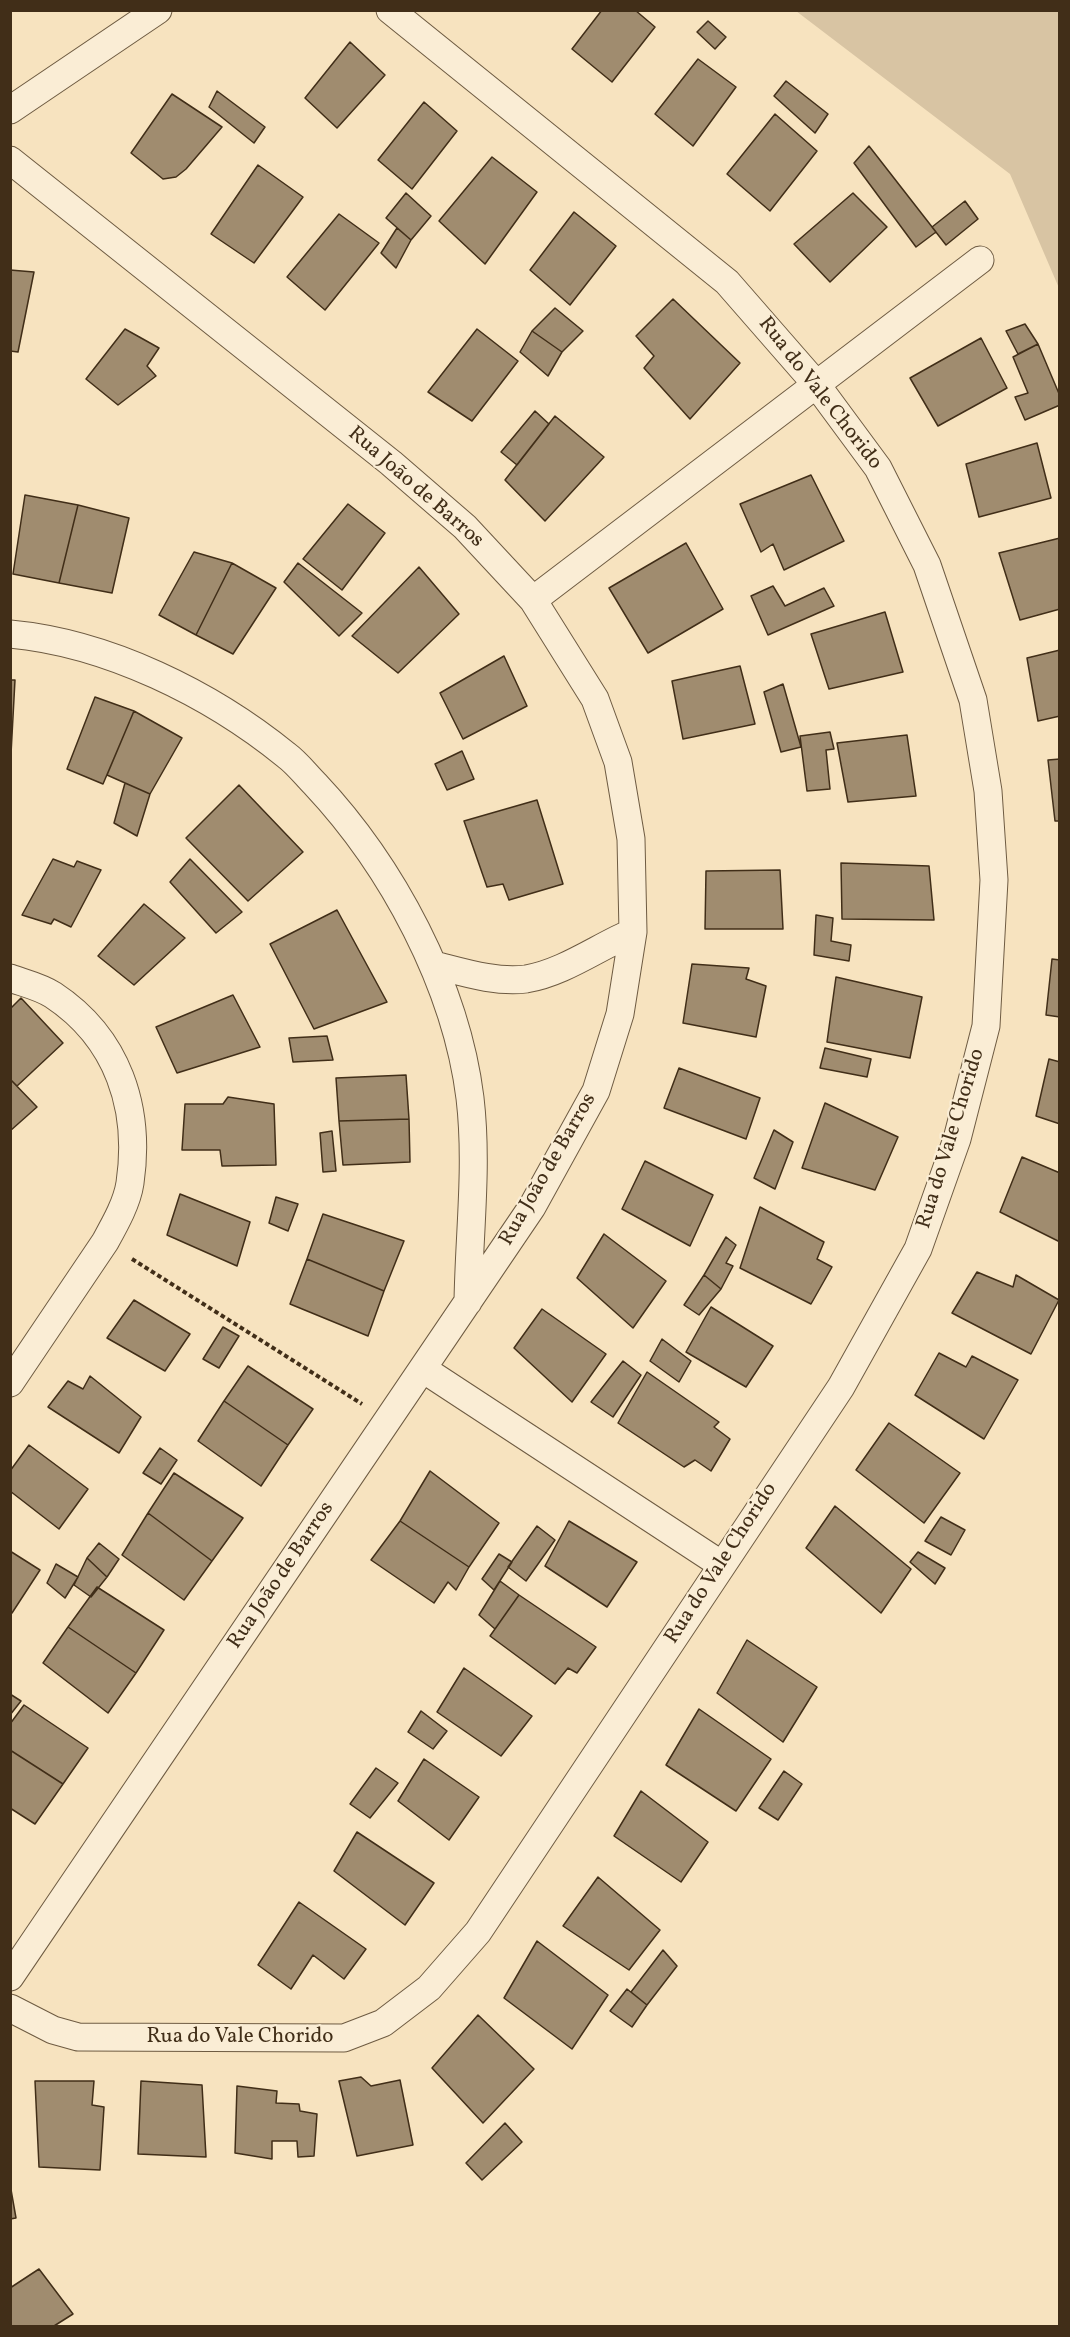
<!DOCTYPE html>
<html>
<head>
<meta charset="utf-8">
<style>
  body { margin:0 }
  #map { position:relative; width:1070px; height:2337px; overflow:hidden; background:#f7e3bf; font-family:Vollkorn,serif }
  canvas { display:block }
  .frame { position:absolute; inset:0; border:12px solid #412e18; pointer-events:none }
</style>
</head>
<body>
<div id="map">
<canvas width="1070" height="2337"></canvas>
<div class="frame"></div>
</div>
<script>
const ctx = document.querySelector('canvas').getContext('2d');
ctx.lineJoin = 'round';
function fillPath(path, color) { ctx.fillStyle = color; ctx.fill(path, 'evenodd'); }
function trace(path, color, width, dash) { ctx.strokeStyle = color; ctx.lineWidth = width; ctx.lineCap = dash ? 'butt' : 'round'; ctx.setLineDash(dash || []); ctx.stroke(path); }
function label(font, color, halo, rows, align = 'center') {
  ctx.font = font + ' Vollkorn,serif'; ctx.lineWidth = 4.5; ctx.setLineDash([]); ctx.textBaseline = 'middle'; ctx.strokeStyle = halo; ctx.fillStyle = color; for (const [text, x, y, turn = 0] of rows) {
    ctx.save(); ctx.translate(x, y); ctx.rotate((+turn || 0) * Math.PI / 180); ctx.textAlign = isNaN(turn) ? turn : align; if (halo) ctx.strokeText(text, 0, 0); ctx.fillText(text, 0, 0); ctx.restore();
  }
}
const green = new Path2D(`
  M796 11H1059V288L1010 174Z`);
const building = new Path2D(`
  M602 10H635L655 27 612 82 572 49Z
  M708 21 726 37 715 49 697 32Z
  M350 42 385 75 337 128 305 98Z
  M698 59 736 87 693 146 655 114Z
  M786 81 828 114 815 133 774 96Z
  M217 91 265 127 254 143 209 107Z
  M172 94 222 127 186 169 176 177 163 179 131 153Z
  M424 102 457 131 412 189 378 160Z
  M775 114 817 151 770 211 727 174Z
  M869 146 936 232 916 247 854 163Z
  M492 157 537 192 485 264 439 221Z
  M258 165 303 197 254 263 211 234Z
  M406 193 431 216 411 240 386 218Z
  M853 193 887 227 830 282 794 244Z
  M965 201 978 219 946 245 932 227Z
  M574 212 616 246 570 305 530 270Z
  M339 214 379 243 325 310 287 277Z
  M397 228 411 240 396 268 381 253Z
  M10 270 34 272 18 352 10 351Z
  M673 299 740 363 690 419 644 368 654 356 636 336Z
  M555 308 583 331 562 352 532 331Z
  M1025 324 1038 344 1018 354 1006 331Z
  M125 329 159 348 147 366 156 376 118 405 86 379Z
  M477 329 518 361 472 421 428 392Z
  M532 331 562 352 548 376 520 352Z
  M981 338 1007 388 938 426 910 378Z
  M1038 344 1060 396V405L1025 420 1015 397 1028 393 1013 357Z
  M535 411 549 424 517 465 501 452Z
  M555 416 604 457 545 521 505 480Z
  M1037 443 1051 498 979 517 966 464Z
  M811 475 844 541 784 570 773 544 761 552 740 504Z
  M25 495 78 505 59 583 13 574Z
  M348 504 385 533 342 590 303 559Z
  M78 505 129 518 112 593 59 583Z
  M1060 538V609L1020 620 999 553Z
  M686 543 723 609 648 653 609 588Z
  M194 552 232 563 196 635 159 615Z
  M232 563 276 588 233 654 196 635Z
  M298 563 362 613 339 636 284 582Z
  M419 567 459 614 398 673 352 636Z
  M773 586 785 606 824 588 834 606 768 635 751 596Z
  M885 612 903 672 829 689 811 634Z
  M1060 650V716L1038 721 1027 658Z
  M504 656 527 706 463 739 440 693Z
  M740 666 755 724 683 739 672 681Z
  M10 680H15L11 754H10Z
  M783 684 801 747 781 752 764 692Z
  M95 697 134 711 103 784 67 769Z
  M134 711 182 738 150 794 107 775Z
  M830 732 834 749 826 750 830 789 807 791 800 736Z
  M907 735 916 796 848 802 837 743Z
  M462 751 474 779 447 790 435 764Z
  M1060 759V821H1055L1048 760Z
  M125 783 150 794 137 836 114 823Z
  M239 785 303 852 248 901 186 838Z
  M537 800 563 884 509 900 503 884 487 887 464 821Z
  M53 859 74 867 77 861 101 870 71 927 54 919 51 924 22 915Z
  M190 859 242 912 216 933 170 882Z
  M841 863 929 866 934 920 842 919Z
  M780 870 783 929H705L706 871Z
  M144 904 185 938 134 985 98 956Z
  M337 910 387 1002 314 1029 270 944Z
  M816 915 833 918 831 941 851 945 849 961 814 955Z
  M1052 959 1060 960V1017L1046 1015Z
  M692 964 749 968 746 979 766 986 756 1037 683 1023Z
  M836 977 922 997 910 1058 827 1042Z
  M233 995 260 1047 177 1073 156 1027Z
  M21 998 63 1043 17 1086 10 1079V1009Z
  M327 1036 333 1060 293 1062 289 1038Z
  M825 1048 871 1059 867 1077 820 1068Z
  M1049 1059 1060 1062V1124L1036 1116Z
  M679 1068 760 1098 746 1139 664 1108Z
  M406 1075 409 1119 339 1121 336 1078Z
  M10 1079 37 1107 10 1131Z
  M228 1097 274 1104 276 1165 222 1166 220 1150H182L185 1104H223Z
  M825 1103 898 1137 875 1190 802 1168Z
  M409 1119 410 1162 343 1165 339 1121Z
  M774 1130 793 1142 775 1189 754 1178Z
  M332 1131 336 1171 323 1172 320 1133Z
  M1022 1157 1060 1173V1242L1000 1212Z
  M645 1161 713 1195 690 1246 622 1209Z
  M180 1194 250 1222 237 1266 167 1235Z
  M276 1197 298 1204 288 1231 269 1223Z
  M760 1207 824 1242 817 1259 832 1267 811 1304 740 1268Z
  M323 1214 404 1241 384 1291 307 1259Z
  M604 1234 666 1281 633 1328 577 1278Z
  M726 1237 736 1245 726 1263 733 1266 721 1289 704 1275Z
  M307 1259 384 1291 368 1336 290 1304Z
  M977 1272 1013 1287 1016 1275 1059 1300 1031 1354 952 1313Z
  M704 1275 721 1289 699 1315 684 1305Z
  M134 1300 190 1334 165 1371 107 1338Z
  M711 1307 773 1346 746 1387 686 1352Z
  M542 1309 606 1354 572 1402 514 1348Z
  M223 1327 239 1336 219 1368 203 1359Z
  M662 1339 691 1361 679 1382 650 1361Z
  M939 1353 966 1367 972 1356 1018 1380 984 1439 915 1395Z
  M623 1361 641 1375 613 1417 591 1402Z
  M248 1366 313 1409 288 1445 224 1401Z
  M647 1372 719 1422 714 1427 730 1439 711 1471 695 1460 684 1467 618 1423Z
  M90 1376 141 1417 119 1453 48 1407 68 1381 83 1389Z
  M224 1401 288 1445 261 1486 198 1441Z
  M889 1423 960 1473 924 1523 856 1470Z
  M29 1445 88 1489 59 1529 10 1491V1471Z
  M160 1448 177 1460 161 1484 143 1473Z
  M430 1471 499 1523 469 1567 400 1521Z
  M174 1473 243 1518 212 1561 148 1513Z
  M835 1506 911 1569 881 1613 806 1548Z
  M148 1513 212 1561 184 1600 122 1555Z
  M941 1517 965 1530 951 1555 925 1541Z
  M400 1521 469 1567 456 1590 448 1582 434 1603 371 1560Z
  M569 1521 637 1562 607 1607 545 1566Z
  M537 1526 555 1540 526 1581 508 1567Z
  M99 1543 119 1559 107 1577 87 1558Z
  M10 1551 40 1570 12 1613 10 1612Z
  M918 1552 945 1568 935 1584 910 1562Z
  M499 1554 512 1562 494 1590 482 1579Z
  M87 1558 107 1577 91 1597 74 1585Z
  M56 1564 78 1577 65 1598 47 1583Z
  M500 1581 519 1595 495 1629 479 1615Z
  M97 1587 164 1630 136 1673 68 1627Z
  M519 1595 596 1647 577 1673 568 1668 555 1684 490 1636Z
  M68 1627 136 1673 108 1713 43 1663Z
  M747 1640 817 1687 783 1742 717 1693Z
  M464 1668 532 1716 501 1756 437 1712Z
  M10 1694 21 1701 10 1715Z
  M24 1705 88 1748 63 1784 10 1750V1724Z
  M699 1709 771 1759 736 1811 666 1765Z
  M421 1711 447 1731 433 1749 408 1732Z
  M10 1750 63 1784 35 1824 10 1808Z
  M424 1759 479 1797 449 1840 398 1801Z
  M376 1768 398 1783 370 1818 350 1804Z
  M784 1771 802 1784 778 1820 759 1808Z
  M641 1791 708 1842 681 1882 614 1836Z
  M357 1832 434 1883 405 1925 334 1871Z
  M598 1877 660 1930 629 1970 563 1926Z
  M299 1902 366 1949 344 1979 313 1955 291 1989 258 1965Z
  M537 1941 608 1995 572 2049 504 1998Z
  M663 1950 677 1966 647 2005 631 1992Z
  M627 1989 647 2005 632 2027 610 2011Z
  M478 2015 534 2069 483 2123 432 2068Z
  M361 2077 371 2086 400 2080 413 2145 357 2156 339 2081Z
  M35 2081H94L92 2105 104 2107 100 2170 39 2167Z
  M141 2081 202 2085 206 2157 138 2154Z
  M237 2086 277 2091 276 2103 299 2104 300 2111 317 2114 314 2156 298 2157 297 2141H272V2159L235 2153Z
  M505 2123 522 2142 482 2180 466 2163Z
  M10 2184 16 2218 10 2219Z
  M39 2269 73 2314 54 2326H10V2288Z`);
const path = new Path2D(`
  M132 1259 362 1404`);
const minor = new Path2D(`
  M10 110 158 10
  M10 160 391 463 465 527 533 600 595 699 618 762 631 839 633 932 620 1014 596 1091 532 1207 10 1977
  M533 600 980 260
  M10 634C108 643 211 694 286 755 297 763 306 775 315 784 392 866 456 985 470 1098 478 1166 469 1234 468 1302
  M434 965C462 972 496 983 526 979 563 973 598 947 633 932
  M10 978C24 983 41 987 53 995 118 1038 141 1108 130 1183 127 1203 115 1224 105 1242L10 1383
  M423 1369 722 1565
  M10 2008 53 2030 78 2037 344 2038 383 2023 429 1988 478 1932 841 1387 918 1249 957 1139 986 1026 994 880 988 791 973 700 927 565 878 468 816 384 727 282 390 10`);
const streetNames = [
  ["Rua do Vale Chorido",819,394,52],
  ["Rua João de Barros",415,488,41],
  ["Rua do Vale Chorido",952,1139,-73],
  ["Rua João de Barros",549,1170,-60],
  ["Rua do Vale Chorido",722,1564,-57],
  ["Rua João de Barros",282,1576,-56],
  ["Rua do Vale Chorido",240,2038]
];
fillPath(green, '#d8c4a3');
fillPath(building, '#a08c6f');
trace(building, '#412e18', 1.5);
trace(minor, '#6e5b42', 29);
trace(path, '#412e18', 4, [4.5, 3]);
trace(minor, '#faedd5', 27);
label('21px', '#412e18', '#faedd5', streetNames);
</script>
</body>
</html>
